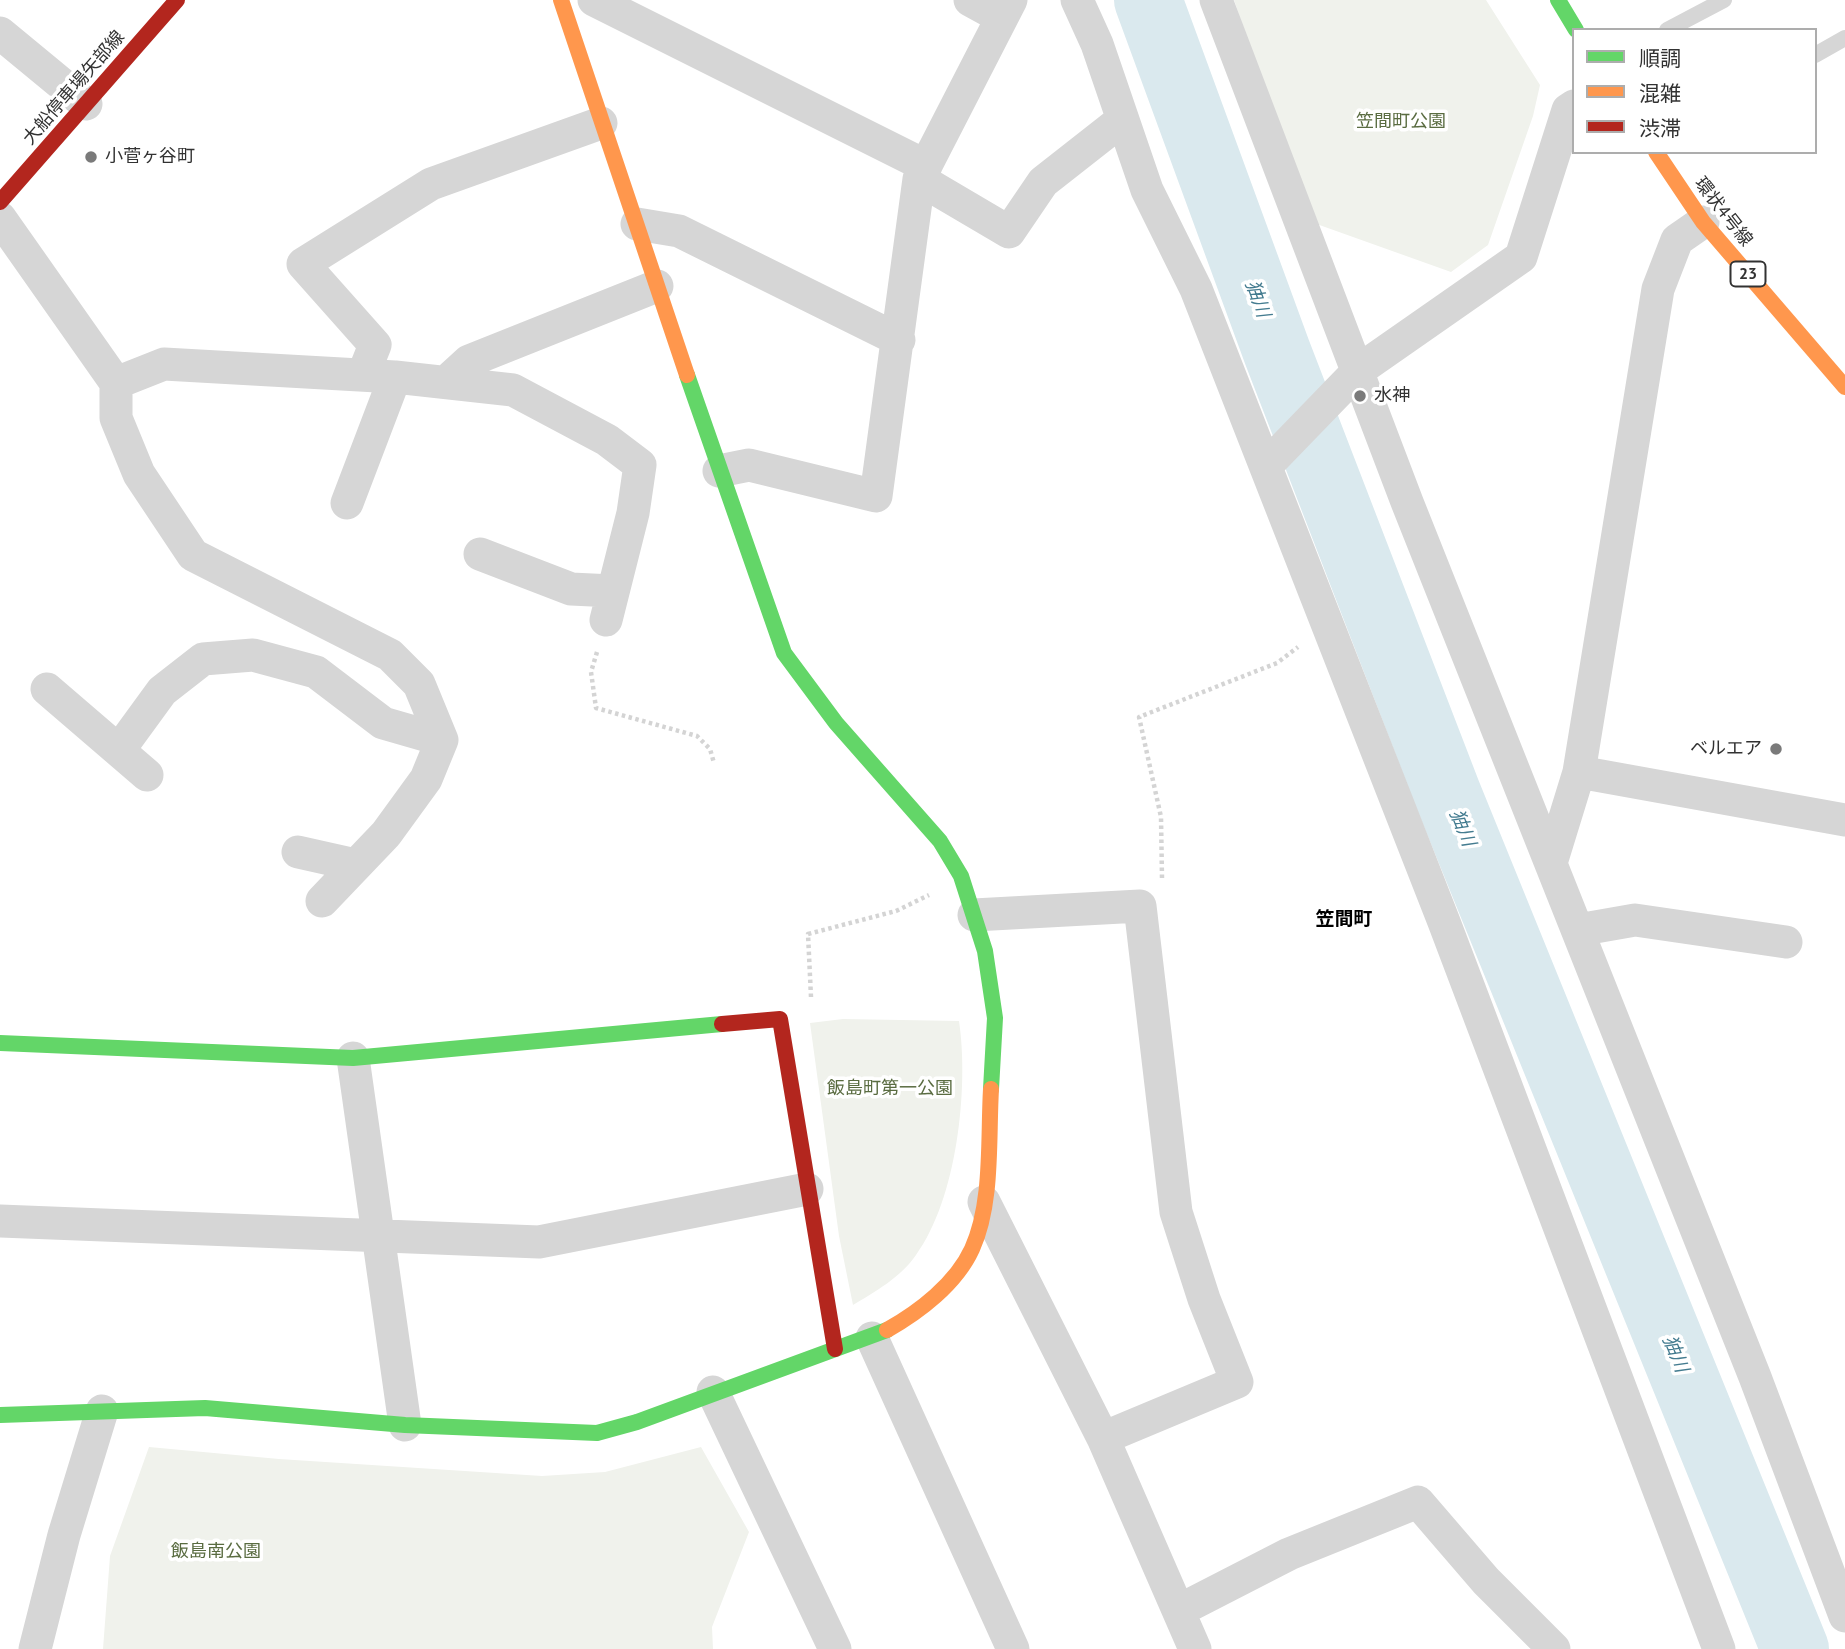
<!DOCTYPE html>
<html>
<head>
<meta charset="utf-8">
<style>
  body { margin:0 }
  #map { position:relative; width:1845px; height:1649px; overflow:hidden; background:#fff; font-family:"PT Sans","Noto Sans JP",sans-serif }
  canvas { display:block }
  .legend { position:absolute; left:1572px; top:28px; width:245px; height:126px; box-sizing:border-box; background:#fff; border:2px solid #adadad; margin:0; padding:9px 12px; list-style:none; font-size:21px; color:#323232 }
  .legend li { display:flex; align-items:center; gap:14px; height:35px }
  .legend b { width:35px; border:2px solid #adadad }
</style>
</head>
<body>
<div id="map">
<canvas width="1845" height="1649"></canvas>
<ul class="legend">
<li><b style="height:9px;background:#63d668"></b>順調</li>
<li><b style="height:9px;background:#ff974d"></b>混雑</li>
<li><b style="height:9px;background:#b3261e"></b>渋滞</li>
</ul>
</div>
<script>
const ctx = document.querySelector('canvas').getContext('2d');
ctx.lineJoin = 'round';
function fillPath(path, color) { ctx.fillStyle = color; ctx.fill(path, 'evenodd'); }
function trace(path, color, width, dash) { ctx.strokeStyle = color; ctx.lineWidth = width; ctx.lineCap = dash ? 'butt' : 'round'; ctx.setLineDash(dash || []); ctx.stroke(path); }
function label(font, color, halo, rows, align = 'center') {
  ctx.font = font + ' "PT Sans","Noto Sans JP",sans-serif'; ctx.lineWidth = 7; ctx.setLineDash([]); ctx.textBaseline = 'middle'; ctx.strokeStyle = halo; ctx.fillStyle = color; for (const [text, x, y, turn = 0] of rows) {
    ctx.save(); ctx.translate(x, y); ctx.rotate((+turn || 0) * Math.PI / 180); ctx.textAlign = isNaN(turn) ? turn : align; if (halo) ctx.strokeText(text, 0, 0); ctx.fillText(text, 0, 0); ctx.restore();
  }
}
const green = new Path2D(`
  M1234 0H1486L1540 85 1533 116 1488 245 1451 272 1311 222Z
  M843 1019 959 1021C969 1088 957 1199 916 1255 901 1277 875 1292 853 1305L839 1236 810 1023Z
  M149 1447 279 1459 542 1476 605 1472 701 1447 749 1532 712 1627 713 1649H103L110 1556Z`);
const river = new Path2D(`
  M1148 0 1277 352 1447 793 1795 1649`);
const path = new Path2D(`
  M597 652 591 672 596 708 697 736 710 749 714 763
  M1162 878 1161 817 1139 717 1277 663 1298 647
  M811 997 808 934 896 911 929 895`);
const lane = new Path2D(`
  M1667 30 1724 0
  M1815 55 1845 38`);
const street = new Path2D(`
  M594 0 926 166
  M970 0 1001 17
  M1077 0 1097 44 1147 190 1196 289 1444 922 1719 1649
  M1216 0 1407 502 1755 1377 1845 1616
  M0 33 86 104
  M919 179 1009 232 1043 182 1122 120
  M0 218 116 383V418L139 474 193 555 390 655 419 684 442 740 426 779 386 834 322 901
  M1703 222 1677 240 1658 289 1579 772 1845 820
  M637 224 679 231 899 340
  M363 375 375 345 303 264 431 184 601 123
  M446 382 469 361 657 286
  M116 383 164 364 395 377 513 390 607 440 640 465 633 513 606 620
  M1266 466 1359 370 1521 257 1568 110 1574 106
  M719 471 749 465 876 496 919 179 1011 0
  M347 503 395 377
  M480 554 571 589 613 591
  M47 689 147 775
  M119 750 162 691 203 659 253 655 316 672 383 723 442 740
  M298 852 356 865
  M1551 863 1579 772
  M974 915 1140 906 1176 1212 1204 1299 1237 1382 1103 1438
  M1578 930 1635 920 1786 942
  M353 1058 405 1425
  M984 1202 1103 1438 1195 1649
  M0 1221 539 1242 807 1189
  M872 1338 1013 1649
  M713 1392 835 1649
  M1180 1610 1289 1554 1418 1502 1486 1581 1554 1649
  M35 1649 64 1535 102 1411`);
const fast = new Path2D(`
  M1558 0 1576 30
  M687 375 784 653 836 723 940 841 961 876 985 951 995 1018 991 1089
  M0 1043 353 1058 722 1024
  M0 1415 205 1408 405 1425 597 1433 637 1422 887 1330`);
const slow = new Path2D(`
  M561 0 687 375
  M1656 152 1703 222 1845 387
  M887 1330C919 1312 956 1284 972 1249 993 1203 988 1140 991 1089`);
const jam = new Path2D(`
  M0 202 177 0
  M722 1024 780 1019 835 1349`);
const markers = [
  [91,157,7,"#7a7a7a"],
  [1360,396,7,"#7a7a7a"],
  [1776,749,7,"#7a7a7a"]
];
const shields = [
  [1748,274,35]
];
const shieldNames = [
  ["23",1748,274]
];
const streetNames = [
  ["大船停車場矢部線",74,88,-49],
  ["環状4号線",1723,212,52]
];
const parkNames = [
  ["笠間町公園",1401,122],
  ["飯島町第一公園",890,1089],
  ["飯島南公園",216,1552]
];
const poiNames = [
  ["小菅ヶ谷町",105,157],
  ["水神",1374,396],
  ["ベルエア",1762,749,"right"]
];
const waterNames = [
  ["㹨川",1257,299,70],
  ["㹨川",1462,828,68],
  ["㹨川",1675,1354,68]
];
const neighbourhoodNames = [
  ["笠間町",1344,920]
];
fillPath(green, '#f0f2ec');
trace(river, '#dae9ee', 68);
trace(path, '#d4d4d4', 4.5, [3.5, 3.5]);
trace(lane, '#d6d6d6', 16);
trace(street, '#d6d6d6', 33);
trace(fast, '#63d668', 16);
trace(slow, '#ff974d', 16);
trace(jam, '#b3261e', 16);
for (const [x, y, r, color] of markers) { const dot = new Path2D(); dot.arc(x, y, r, 0, 2 * Math.PI); ctx.fillStyle = color; ctx.fill(dot); trace(dot, '#fff', 2.5); }
for (const [x, y, w] of shields) { const box = new Path2D(); box.roundRect(x - w / 2, y - 12.5, w, 25, 5); ctx.fillStyle = '#fff'; ctx.fill(box); trace(box, '#323232', 2); }
label('bold 16px', '#323232', null, shieldNames);
label('18px', '#323232', '#fff', streetNames);
label('18px', '#5a6c41', '#fff', parkNames);
label('18px', '#323232', '#fff', poiNames, 'left');
label('italic 19px', '#447c90', '#fff', waterNames);
label('bold 19px', '#000', '#fff', neighbourhoodNames);
</script>
</body>
</html>
